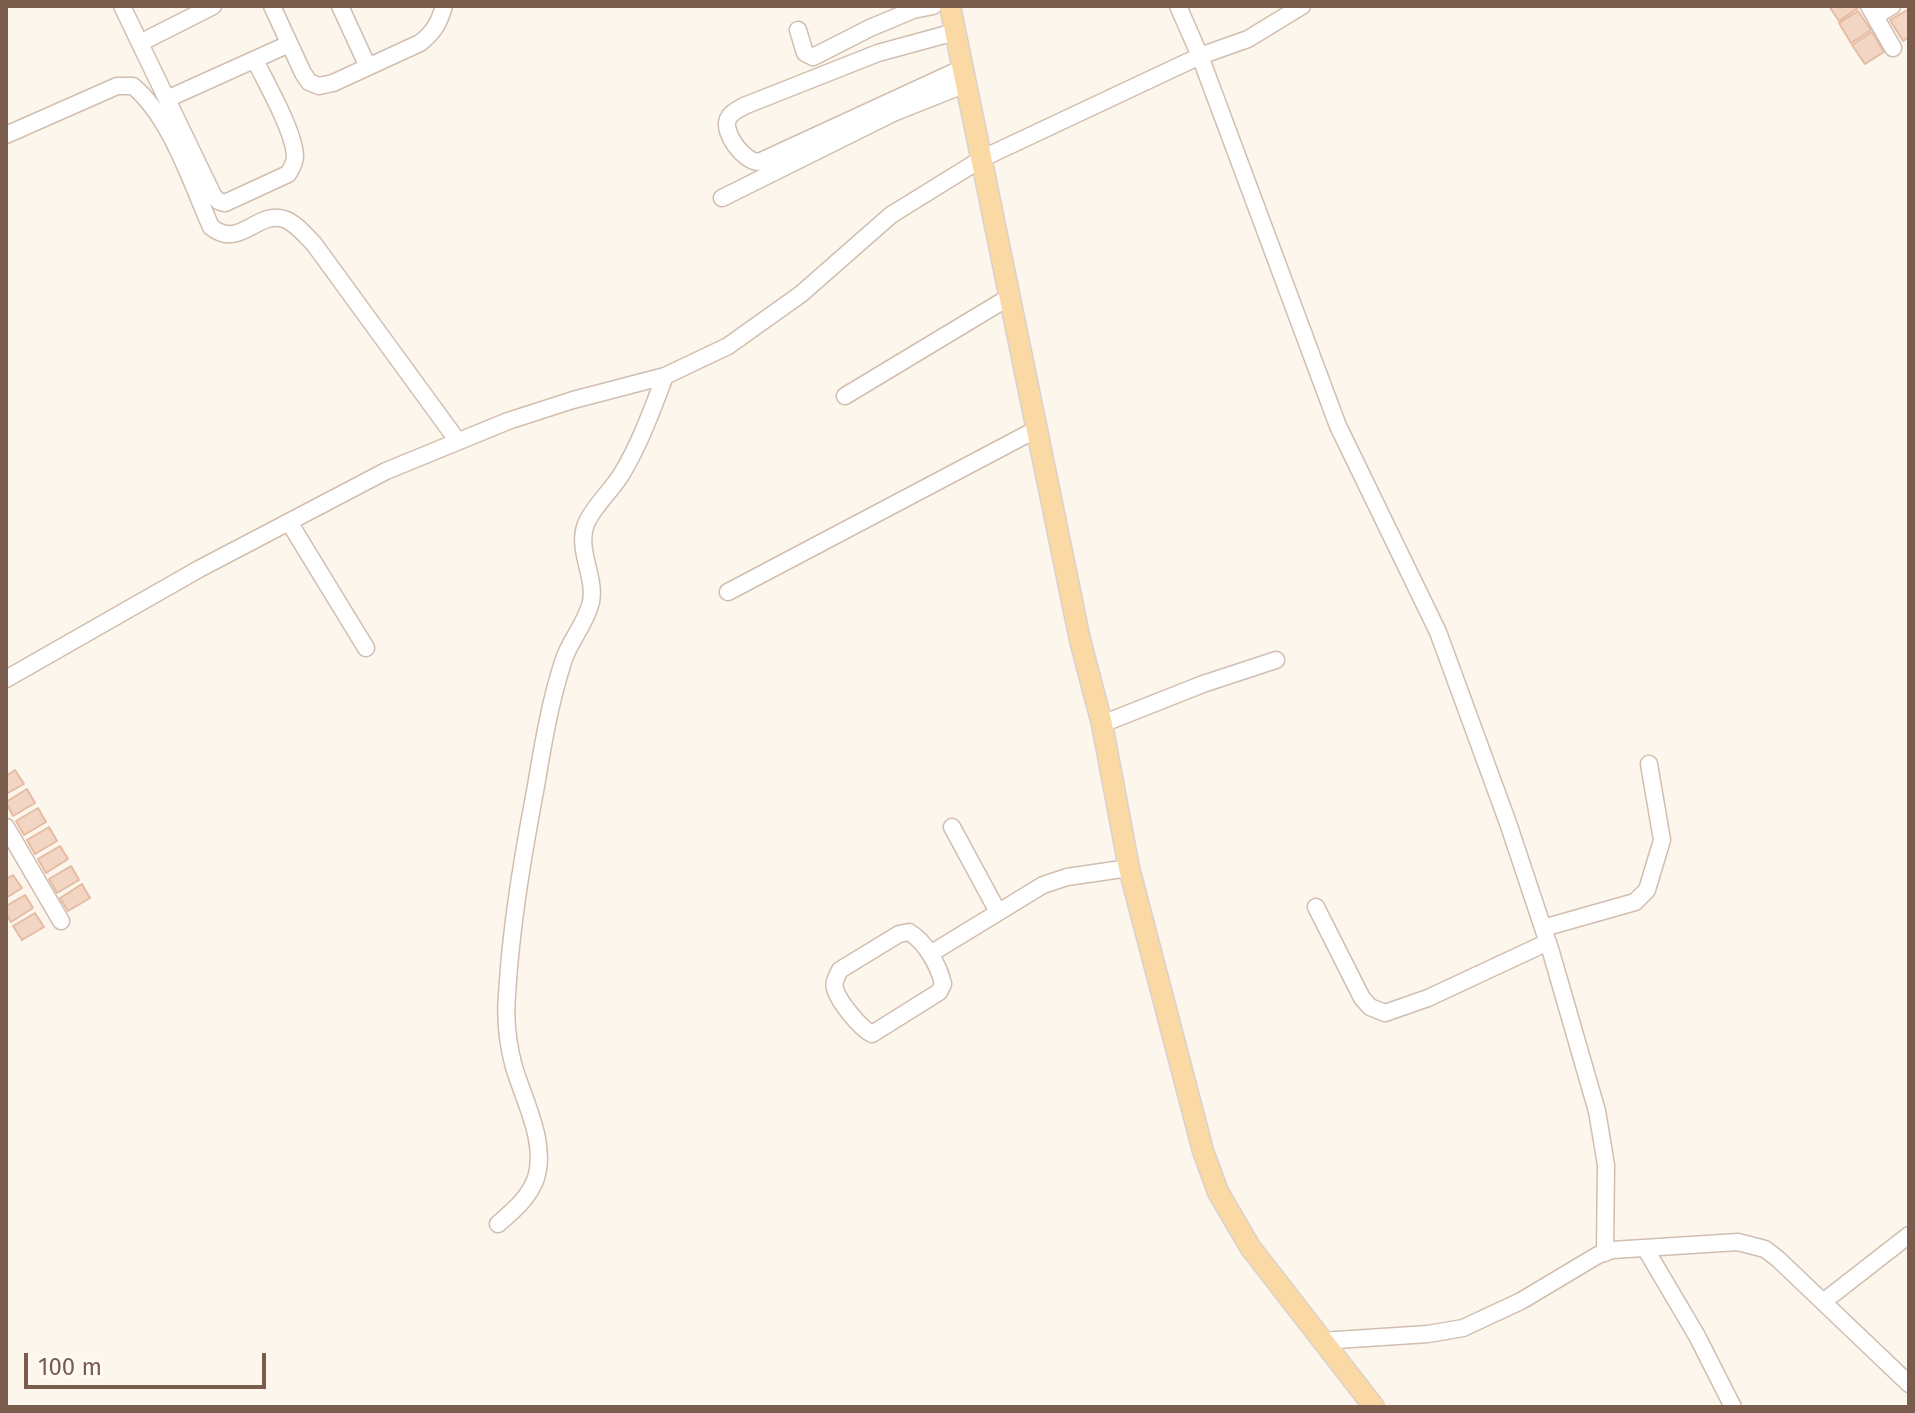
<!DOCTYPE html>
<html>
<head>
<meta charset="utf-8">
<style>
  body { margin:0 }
  #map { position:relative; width:1915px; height:1413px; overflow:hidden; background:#fdf6ec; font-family:"Fira Sans",sans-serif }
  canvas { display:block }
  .frame { position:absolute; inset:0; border:8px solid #7a5c4d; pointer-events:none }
  .scale { position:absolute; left:24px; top:1353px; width:242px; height:36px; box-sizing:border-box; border:4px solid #7a5c4d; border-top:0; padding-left:10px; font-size:24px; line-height:28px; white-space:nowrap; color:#7a5c4d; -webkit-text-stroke:6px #fffaf3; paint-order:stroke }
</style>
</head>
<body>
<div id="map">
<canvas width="1915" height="1413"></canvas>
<div class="frame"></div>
<div class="scale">100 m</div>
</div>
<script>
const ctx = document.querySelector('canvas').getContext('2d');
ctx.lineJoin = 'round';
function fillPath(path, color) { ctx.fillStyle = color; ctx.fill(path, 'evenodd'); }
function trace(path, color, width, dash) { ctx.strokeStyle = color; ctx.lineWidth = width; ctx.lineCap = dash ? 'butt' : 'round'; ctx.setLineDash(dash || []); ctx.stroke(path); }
const building = new Path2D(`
  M1829 6H1856L1858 8 1839 21Z
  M1909 9V37L1903 41 1890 20Z
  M1858 11 1871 30 1851 43 1839 23Z
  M1872 32 1884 52 1865 64 1852 45Z
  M15 770 24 784 6 794V776Z
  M27 789 35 803 13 816 6 802Z
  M38 808 46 822 24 835 16 821Z
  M49 827 57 841 35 854 27 840Z
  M60 846 68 859 46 873 38 859Z
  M71 866 79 880 57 893 49 879Z
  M13 875 22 888 6 898V879Z
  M82 884 90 898 68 911 60 898Z
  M25 895 33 908 11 922 6 914V906Z
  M35 913 44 927 22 940 13 926Z`);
const minor = new Path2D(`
  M122 6 213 195 218 201 225 203 288 174C292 168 295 163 295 156 294 131 266 83 255 60
  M272 6 303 73 309 82 319 86 333 83 420 43C434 32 439 23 444 6
  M340 6 368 67
  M1178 6 1200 56 1338 426 1438 632 1508 823 1551 952 1597 1111 1606 1165 1605 1253
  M1869 6 1893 48
  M1875 16 1892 6
  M798 30 805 53 813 57 870 28 913 10 933 6
  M955 32 878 53 744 106C738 110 731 112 728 119 722 133 744 162 759 162L963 68
  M140 43 213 6
  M167 99 289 44
  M6 135 117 86H133C171 118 191 182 211 227 240 250 257 210 284 219 296 223 305 235 314 244L457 440
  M722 198 893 113 966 84
  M845 396 1011 296
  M289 522 366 648
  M728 592 1037 429
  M6 679 199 569 386 471 508 421 573 400 665 376 728 346 801 294 891 215 983 158 1200 56 1248 39 1302 6
  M1102 724 1203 684 1276 660
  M6 827 61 921
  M952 827 998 912
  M1316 907 1362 998 1370 1007 1385 1013 1428 998 1548 942
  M1543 928 1635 902 1647 890 1662 840 1649 764
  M909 932C925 941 939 966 943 984L939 992 872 1034C860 1028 839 1002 835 989 833 982 837 976 840 970L899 934Z
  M930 954 1043 885 1067 877 1129 868
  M498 1224C513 1211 529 1198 536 1178 547 1142 524 1101 514 1067 508 1045 505 1018 507 995 511 925 523 855 536 786 543 744 550 702 563 662 569 641 586 624 591 602 596 576 576 550 586 524 593 507 611 491 621 475 640 444 652 410 665 376
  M1645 1248 1697 1336 1733 1407
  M1823 1302 1909 1235
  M1321 1341 1428 1334 1463 1328 1521 1301 1598 1255 1612 1250 1738 1242 1765 1249 1778 1259 1909 1384`);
const major = new Path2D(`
  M950 6 1080 640 1102 724 1129 868 1203 1151 1218 1192 1250 1247 1374 1407`);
fillPath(building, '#f3d5c3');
trace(building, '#e6bba3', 2);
trace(minor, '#d1beb0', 19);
trace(major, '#dad1cd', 23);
trace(minor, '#fff', 16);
trace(major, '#fbd9a5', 20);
</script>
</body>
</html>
